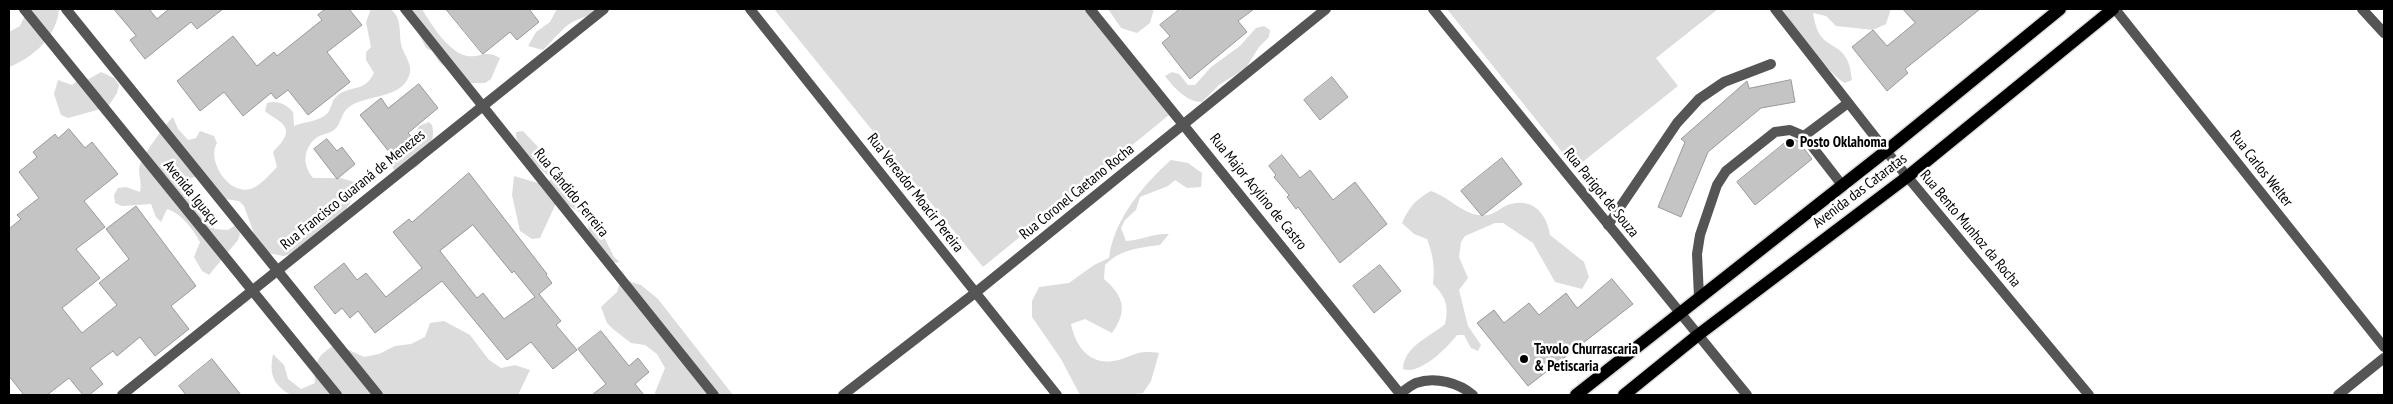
<!DOCTYPE html>
<html>
<head>
<meta charset="utf-8">
<style>
  body { margin:0 }
  #map { position:relative; width:2393px; height:404px; overflow:hidden; background:#fff; font-family:"PT Sans Narrow",sans-serif }
  canvas { display:block }
  .frame { position:absolute; inset:0; border:10px solid #000; pointer-events:none }
</style>
</head>
<body>
<div id="map">
<canvas width="2393" height="404"></canvas>
<div class="frame"></div>
</div>
<script>
const ctx = document.querySelector('canvas').getContext('2d');
ctx.lineJoin = 'round';
function fillPath(path, color) { ctx.fillStyle = color; ctx.fill(path, 'evenodd'); }
function trace(path, color, width, dash) { ctx.strokeStyle = color; ctx.lineWidth = width; ctx.lineCap = dash ? 'butt' : 'round'; ctx.setLineDash(dash || []); ctx.stroke(path); }
function label(font, color, halo, rows, align = 'center') {
  ctx.font = font + ' "PT Sans Narrow",sans-serif'; ctx.lineWidth = 5; ctx.setLineDash([]); ctx.textBaseline = 'middle'; ctx.strokeStyle = halo; ctx.fillStyle = color; for (const [text, x, y, turn = 0] of rows) {
    ctx.save(); ctx.translate(x, y); ctx.rotate((+turn || 0) * Math.PI / 180); ctx.textAlign = isNaN(turn) ? turn : align; if (halo) ctx.strokeText(text, 0, 0); ctx.fillText(text, 0, 0); ctx.restore();
  }
}
const green = new Path2D(`
  M28 9H59C57 36 33 58 9 67V32L20 26Z
  M371 9H390C402 17 399 31 401 44 403 54 414 65 409 76 400 100 364 94 348 108 341 113 341 125 334 130 329 134 321 134 316 138 303 149 302 165 313 178H340L355 182C357 214 314 236 292 254L283 256 268 253 255 236 244 206 239 201 225 199 200 175 191 178 189 182 200 212 215 229 228 230 237 224 240 234 238 240 209 275 202 271 194 257 200 242C193 229 181 213 167 209L161 222 156 217 151 204 122 206 115 203 114 195 118 188 126 187 140 192C142 183 139 177 139 169 140 158 165 125 173 117L178 129 188 140 196 138 200 131 214 136 217 143C206 161 230 198 253 188 261 185 271 173 277 167L273 152C276 148 281 144 283 140 294 124 273 119 265 111L267 103C277 100 286 104 293 112L294 126C305 121 322 122 329 111 332 106 332 100 336 97 349 84 364 94 374 73L366 60V52L371 47 366 22Z
  M406 9H422C431 24 448 52 467 56 481 58 485 49 500 58L491 79 485 83H469L440 63 432 51 426 48Z
  M557 9H604C595 15 589 15 579 19 564 24 554 40 543 50L528 46 536 32 550 22Z
  M774 9H1084L1169 115 983 267Z
  M1108 9H1154L1150 23 1137 33 1121 28Z
  M1447 9H1718L1656 58 1678 86 1575 168Z
  M1782 9H1891L1886 24 1873 30 1836 26 1826 16 1813 13C1814 18 1815 24 1817 29 1826 52 1849 40 1852 80L1845 83C1830 76 1793 25 1782 9Z
  M1264 26 1270 30 1269 37 1259 47 1246 68 1219 85 1202 102C1187 102 1174 88 1165 76L1172 72 1179 74 1188 85H1195L1211 67 1240 46 1256 28Z
  M101 72 114 78 119 85 117 93 108 107 68 118 61 115 54 94 58 80 72 85 78 80H87Z
  M429 122 432 125C438 147 416 182 393 169L392 163 396 156 410 147 419 126Z
  M523 131 566 177 580 205 600 229 614 257 620 262 612 263 589 231 588 223 585 216 558 199 540 238 532 239 520 231 512 195 514 176 545 185 551 179C537 162 516 157 516 132Z
  M1171 160 1188 163 1202 173 1201 187 1187 188 1175 180 1168 186 1140 197 1136 210 1125 220 1121 228 1126 241C1143 240 1152 233 1169 234L1160 245C1138 248 1121 249 1105 265L1104 279C1124 296 1128 311 1112 333L1085 319 1071 324C1075 345 1089 365 1113 361 1133 358 1134 349 1159 353L1151 381 1143 393 1127 395H1080L1061 359 1032 317V301L1039 287 1069 283 1094 265 1109 258C1114 219 1143 185 1171 160Z
  M1431 191C1449 197 1461 213 1479 215 1494 218 1500 206 1511 204 1534 198 1547 215 1550 235L1584 262 1589 277 1582 289 1555 282 1533 243 1503 223H1495L1465 236 1461 242 1459 257 1468 278 1459 290 1468 326 1481 345 1478 351 1471 348 1464 335H1457C1446 349 1420 375 1403 369 1404 346 1430 337 1445 324 1449 306 1446 297 1433 284 1435 267 1433 255 1427 239L1414 234 1402 223C1409 207 1416 199 1431 191Z
  M621 279 641 285 658 299 733 395H654L665 368 657 354 645 345 631 343 613 329 607 323 601 307 617 292Z
  M444 321 470 335 489 360 501 368 515 365 530 370 518 395H291C273 385 269 374 273 354L284 365 288 379 301 389 315 383C314 361 318 355 336 344L364 357 379 354 395 346 411 344 425 337 430 323Z`);
const building = new Path2D(`
  M114 9H149L157 19 169 9H223L197 29 191 22 145 59 130 40 136 36Z
  M326 9H349L362 25 327 52 350 82 308 115 288 90 276 99 271 93 243 116 224 92 200 111 177 81 233 36 257 66 274 52 277 56 322 20 318 15Z
  M446 9H529L539 22 517 40 510 32 483 54Z
  M1180 9H1254L1238 21 1247 32 1190 79 1162 43 1170 36 1160 25Z
  M1903 9H1980L1905 69 1908 73 1887 91 1852 47 1873 30 1887 46 1915 23Z
  M1332 77 1348 97 1320 120 1304 100Z
  M1791 80 1795 102 1761 108 1708 152 1681 217 1658 207 1685 142 1681 139 1747 81 1749 88Z
  M419 84 438 108 408 133 411 136 390 153 360 115 381 98 388 108Z
  M69 129 85 148 92 142 118 174 84 201 105 227 76 249 100 278 62 308 82 333 117 305 99 283 129 259 106 229 136 206 196 286 171 306 189 329 155 356 140 337 117 356 113 351 90 368 103 384 89 395H83L69 378 47 395H24L9 376V229L21 219 17 215 39 198 19 172 37 157 33 152 55 134 58 138Z
  M1791 138 1798 141 1812 159 1755 205 1737 182Z
  M327 139 337 151 342 147 355 164 337 179 314 149Z
  M1282 155 1300 178 1310 170 1333 200 1355 182 1387 224 1340 263 1298 207 1296 209 1287 197 1289 195 1274 177 1276 175 1269 166Z
  M1502 158 1522 184 1482 216 1461 191Z
  M469 173 547 274 546 275 552 283 539 294 561 321 556 325 577 350 553 369 531 342 507 360 442 281 375 333 358 311 350 318 342 308 335 314 314 287 344 263 357 280 366 273 386 297 422 268 393 232 409 219 412 222ZM473 225 512 273 514 271 535 297 504 319 483 293 477 298 440 251Z
  M1380 265 1401 291 1374 313 1353 286Z
  M1612 279 1633 304 1528 386 1477 323 1494 310 1504 323 1529 303 1539 315 1566 293 1577 308Z
  M601 331 629 366 638 358 649 372 635 384 644 395H592L606 384 578 349Z
  M212 359 241 395H186L179 386Z`);
const service = new Path2D(`
  M2362 9 2384 33
  M1804 136 1848 103
  M1608 225 1677 123 1699 99 1724 82 1771 64
  M1699 297 1697 254 1700 235 1717 185 1726 171 1775 132 1790 130 1804 136 1842 185
  M1400 394C1405 390 1411 385 1416 383 1435 376 1459 383 1473 395`);
const minor = new Path2D(`
  M405 9 714 395
  M750 9 1057 395
  M1090 9 1401 395
  M1433 9 1747 395
  M1775 9 1886 151 2089 395
  M2115 9 2384 347
  M122 395 604 9
  M843 395 975 293 1326 9
  M2338 395 2384 358`);
const tertiary = new Path2D(`
  M24 9 337 395
  M66 9 378 395`);
const primary = new Path2D(`
  M1576 395 1886 151 2060 9
  M1624 395 1698 335 1907 177 2113 9`);
const markers = [
  [1790,143,5,"#000"],
  [1524,359,5,"#000"]
];
const poiNames = [
  ["Posto Oklahoma",1800,143],
  ["Tavolo Churrascaria",1534,350],
  ["& Petiscaria",1534,367]
];
const streetNames = [
  ["Rua Carlos Welter",2261,169,52],
  ["Rua Francisco Guaraná de Menezes",353,190,-39],
  ["Avenida das Cataratas",1860,191,-37],
  ["Rua Coronel Caetano Rocha",1077,192,-39],
  ["Rua Major Acylino de Castro",1258,192,51],
  ["Avenida Iguaçu",191,193,51],
  ["Rua Cândido Ferreira",571,193,51],
  ["Rua Vereador Moacir Pereira",915,193,52],
  ["Rua Parigot de Souza",1601,193,51],
  ["Rua Bento Munhoz da Rocha",1970,229,50]
];
fillPath(green, '#dcdcdc');
fillPath(building, '#c4c4c4');
trace(building, '#999', 1);
trace(primary, '#dbdbdb', 15);
trace(service, '#555', 10);
trace(minor, '#555', 10);
trace(tertiary, '#555', 10);
trace(primary, '#000', 12);
for (const [x, y, r, color] of markers) { const dot = new Path2D(); dot.arc(x, y, r, 0, 2 * Math.PI); ctx.fillStyle = color; ctx.fill(dot); trace(dot, '#fff', 2); }
label('bold 15px', '#000', '#fff', poiNames, 'left');
label('15px', '#000', '#fff', streetNames);
</script>
</body>
</html>
